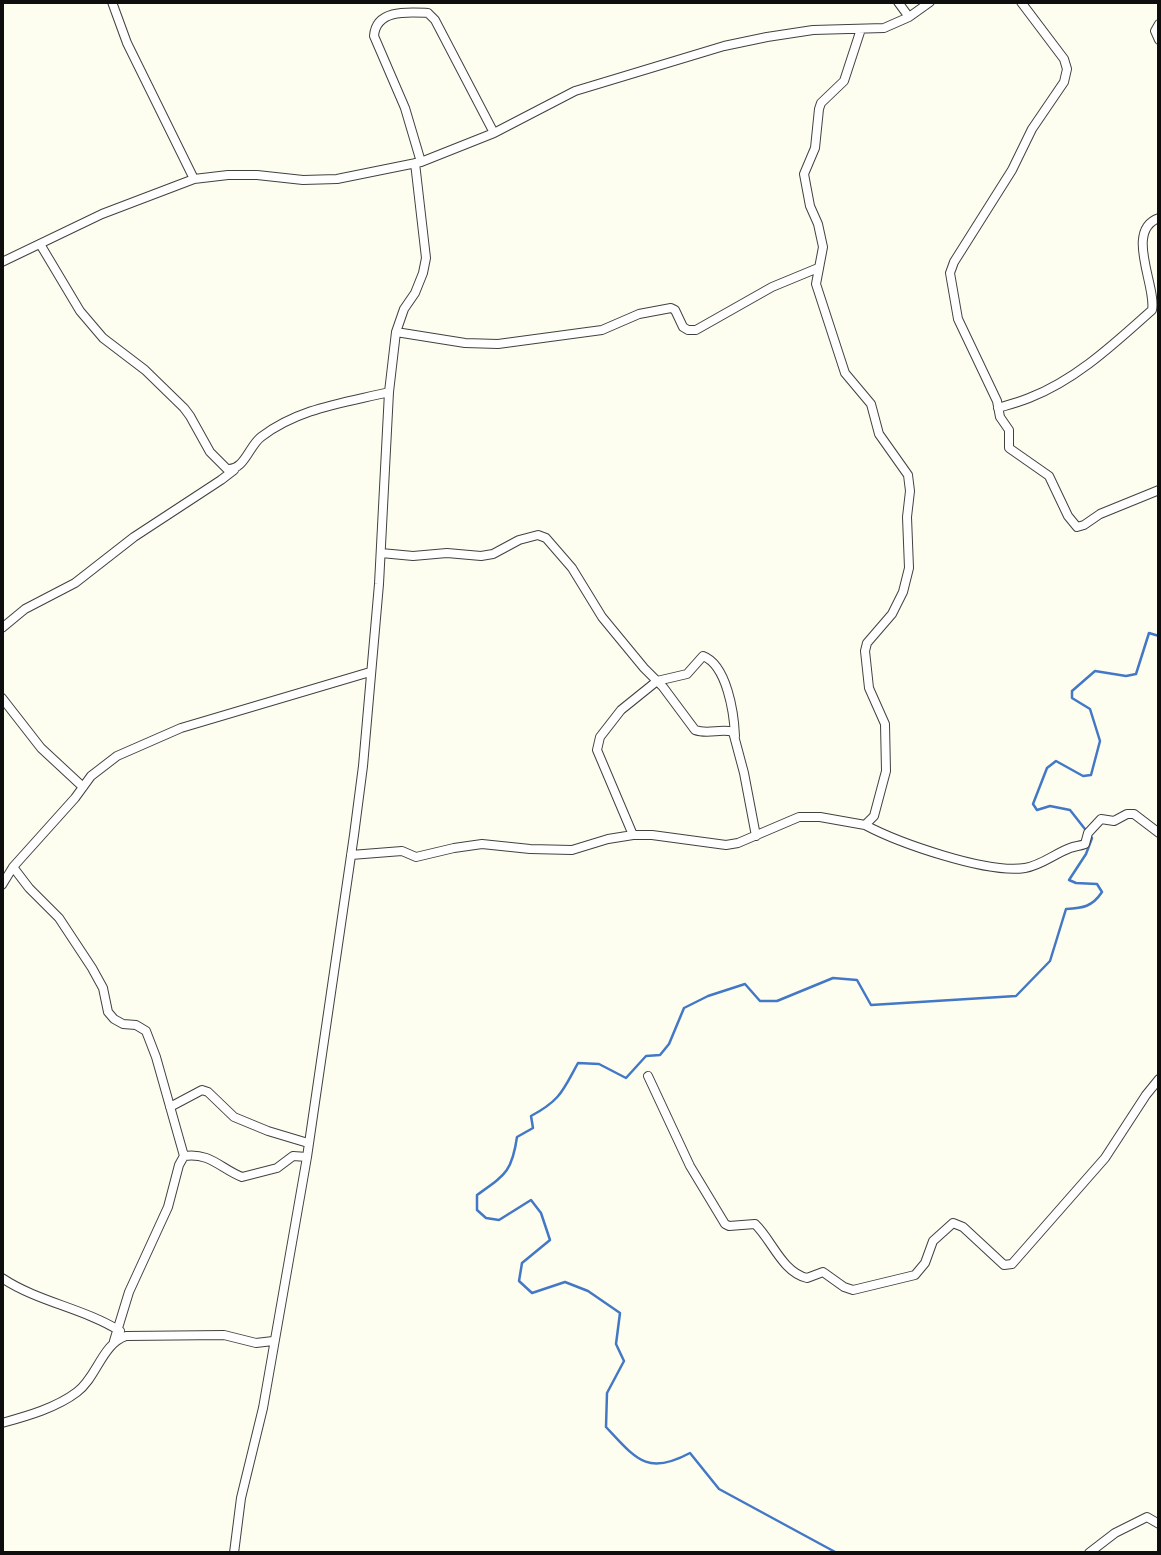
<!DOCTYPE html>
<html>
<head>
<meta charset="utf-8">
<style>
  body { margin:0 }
  #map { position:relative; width:1161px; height:1555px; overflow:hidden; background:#fefef0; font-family:"Libre Baskerville",serif }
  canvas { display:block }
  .frame { position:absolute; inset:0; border:4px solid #0e0e0e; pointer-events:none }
</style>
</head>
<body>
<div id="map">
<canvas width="1161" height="1555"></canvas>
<div class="frame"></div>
</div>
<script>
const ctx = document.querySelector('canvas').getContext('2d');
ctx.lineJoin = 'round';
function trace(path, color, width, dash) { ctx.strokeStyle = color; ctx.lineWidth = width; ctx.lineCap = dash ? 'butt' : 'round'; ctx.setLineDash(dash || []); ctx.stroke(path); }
const stream = new Path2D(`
  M837 1553 719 1489 690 1453C647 1476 636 1459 606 1427L607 1393 624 1361 616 1344 620 1313 588 1291 565 1282 532 1293 519 1281 522 1263 550 1240 541 1213 531 1200 499 1220 486 1218 477 1210V1195C505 1175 512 1172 517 1137L533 1128 531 1116C561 1100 563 1090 578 1063L599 1064 626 1078 646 1056 660 1055 669 1044 684 1008 708 996 745 984 760 1001H777L833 978 857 980 871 1005 1016 996 1050 961 1066 909C1083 908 1092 907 1102 892L1097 884 1076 883 1069 880 1086 854 1092 838 1070 810 1050 806 1037 810 1033 804 1047 768 1056 761 1083 776 1091 775 1100 741 1090 709 1072 698V691L1095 671 1126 676 1136 674 1149 633 1159 636`);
const street = new Path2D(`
  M112 2 127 43 194 179
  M898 2 909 17
  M1021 2 1064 59 1067 69 1064 82 1032 129 1012 170 954 262 950 273 958 319 997 401 1000 417 1009 430V448L1049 476 1068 516 1077 527 1084 525 1100 514 1159 490
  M1159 24 1155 31 1159 40
  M421 162 405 108 374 36C376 9 408 12 428 13L435 20 494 133
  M40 244 80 311 103 338 145 370 184 408 190 416 210 452 227 469C244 471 249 446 261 437 299 408 344 403 389 392
  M2 262 102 214 194 179 228 175H257L303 180 337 179 421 162 494 133 575 91 724 46 767 37 813 30 884 28 909 17 930 2
  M396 332 465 343 498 344 602 330 639 314 671 308 675 310 683 327 688 330H696L772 287 818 268
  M998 408C1008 405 1019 402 1029 398 1076 380 1115 343 1152 310 1157 287 1124 230 1159 218
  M381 553 413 556 447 553 481 556 493 554 519 540 538 535 546 538 572 568 602 617 644 668 663 687 695 730C708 735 721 728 733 732L744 773 756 836
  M2 628 25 609 75 583 134 537 221 480 234 470
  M2 698 41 748 83 787
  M865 825C899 843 987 874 1025 868 1042 865 1054 854 1070 848 1075 846 1080 846 1085 844L1088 833 1101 819 1114 821 1127 814H1134L1159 833
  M633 835 597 750 600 737 621 710 657 681 687 674 703 656C727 665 734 713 735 736
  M351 855 402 851 416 857 454 848 482 844 530 849 572 850 608 839 633 835H652L726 845 738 843 799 817H820L865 825 874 816 886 771 885 724 869 688 865 651 867 643 892 614 903 592 909 568 907 517 910 491 908 475 879 434 871 404 845 373 816 284 823 247 818 224 810 206 804 174 815 148 819 109 821 103 844 81 861 29
  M13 867 29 888 59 918 92 968 103 988 108 1012 114 1019 123 1024 136 1025 146 1031 156 1057 184 1156
  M2 885 13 867 75 798 91 776 117 756 181 728 370 672
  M648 1076 690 1166 725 1224 729 1226 755 1224C772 1240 782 1272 807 1278L823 1272 844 1287 853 1290 915 1275 925 1263 933 1241 953 1223 963 1227 1004 1265 1012 1264 1105 1158 1146 1095 1159 1079
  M170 1107 202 1090 208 1092 234 1117 268 1131 308 1143
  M2 1278C38 1302 83 1308 120 1331
  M114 1341 129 1292 168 1207 179 1165 184 1156C210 1152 221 1169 242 1177L277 1168 293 1156 307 1157
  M2 1423C27 1416 56 1408 77 1392 97 1377 102 1344 126 1336L224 1335 256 1343 273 1341
  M234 1553 241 1498 263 1408 307 1157 354 835 363 766 379 584 389 392 396 332 404 309 415 293 423 273 426 258 415 163
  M1089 1553 1115 1533 1147 1517 1159 1524`);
trace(stream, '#4378c6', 2.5);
trace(street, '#414141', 10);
trace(street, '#fff', 8);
</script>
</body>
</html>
